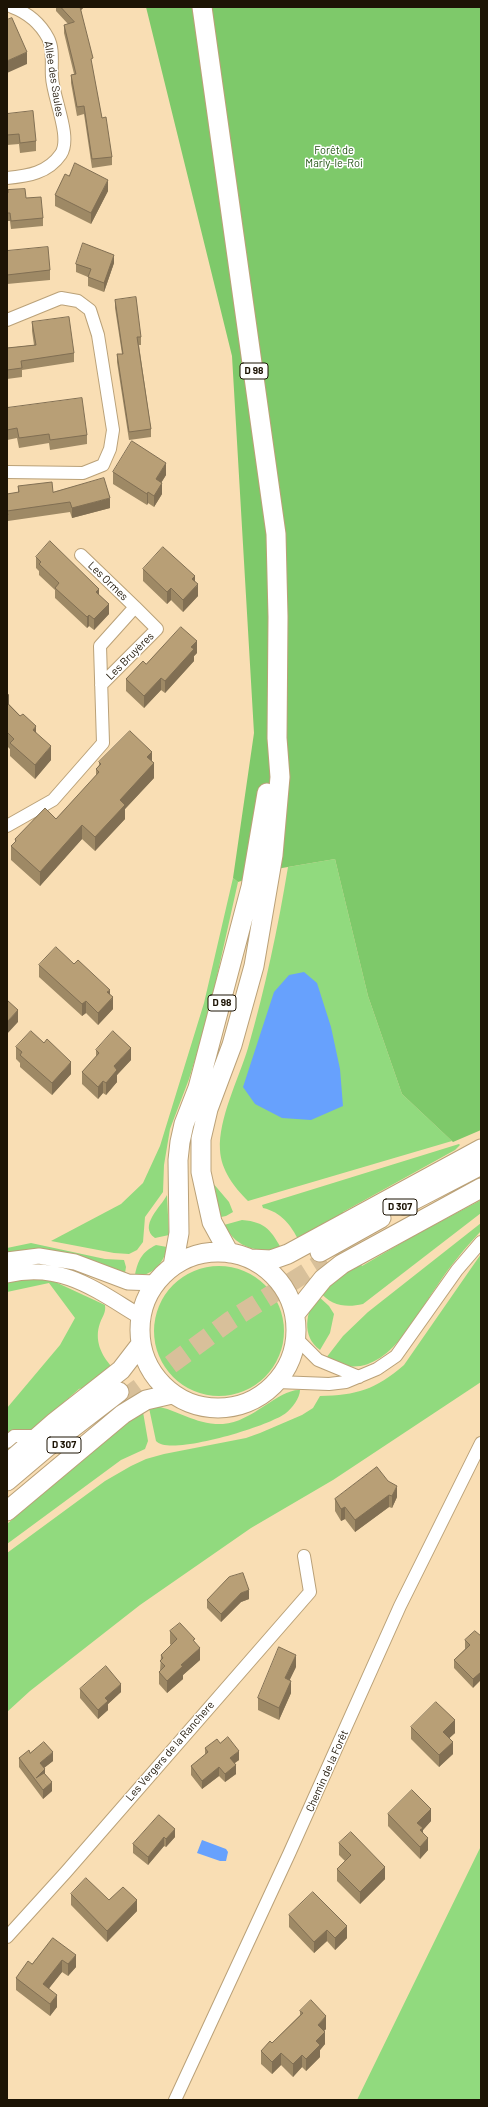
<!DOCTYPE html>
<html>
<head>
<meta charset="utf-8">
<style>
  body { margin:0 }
  #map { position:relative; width:488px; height:2107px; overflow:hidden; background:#f9deb4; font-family:Barlow,sans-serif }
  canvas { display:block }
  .frame { position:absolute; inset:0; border:8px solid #1d1405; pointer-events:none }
</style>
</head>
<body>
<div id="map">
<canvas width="488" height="2107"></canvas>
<div class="frame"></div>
</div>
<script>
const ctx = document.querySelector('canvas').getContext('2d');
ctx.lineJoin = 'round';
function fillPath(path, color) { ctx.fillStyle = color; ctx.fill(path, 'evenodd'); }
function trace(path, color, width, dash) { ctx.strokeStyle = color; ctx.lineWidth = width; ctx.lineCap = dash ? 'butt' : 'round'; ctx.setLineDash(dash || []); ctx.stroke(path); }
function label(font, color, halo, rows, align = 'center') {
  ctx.font = font + ' Barlow,sans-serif'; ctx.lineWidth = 3; ctx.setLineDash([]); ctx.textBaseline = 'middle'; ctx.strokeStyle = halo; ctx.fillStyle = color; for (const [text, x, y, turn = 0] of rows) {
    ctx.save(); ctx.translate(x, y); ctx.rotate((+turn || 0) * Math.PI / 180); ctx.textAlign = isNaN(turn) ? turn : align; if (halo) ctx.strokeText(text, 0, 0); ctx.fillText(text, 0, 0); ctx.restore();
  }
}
const green = new Path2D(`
  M335 859 368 996 402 1094 452 1141 248 1201C234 1187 221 1170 220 1150 218 1119 239 1078 248 1048 265 989 278 928 288 867Z
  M233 878 238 882 207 1021 189 1079 170 1129 164 1165 163 1192 145 1217 143 1242 137 1250 129 1254 114 1253 51 1241 121 1204 143 1183 160 1146 204 1003Z
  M459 1144 460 1145 455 1150 343 1212 345 1215 299 1241C291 1225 281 1212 263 1208L262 1205Z
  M212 1182 229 1202 233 1212 226 1216 221 1217Z
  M167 1195 169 1235 155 1238C138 1226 161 1207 167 1195Z
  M481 1200V1213L363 1304C346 1308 331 1306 319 1291L360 1263 362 1266 415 1235Z
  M242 1220C267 1222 271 1231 283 1251 256 1250 239 1251 224 1225Z
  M481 1223V1231C465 1248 450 1266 437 1286 416 1315 388 1377 342 1365 337 1364 331 1360 326 1358L343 1336 368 1312Z
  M31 1243 105 1259 124 1260 126 1267 125 1273 7 1254V1248Z
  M156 1245 167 1247C165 1262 151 1278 135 1275 138 1260 142 1252 156 1245Z
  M481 1254V1382L333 1480 251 1528 140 1605 30 1691 7 1712V1553L105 1481 131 1466 146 1459 164 1454 246 1438 260 1433 302 1415 313 1408 320 1396C357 1395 375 1390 404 1365Z
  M154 1331a65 65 0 1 1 130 0a65 65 0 1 1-130 0Z
  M35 1278 51 1280 105 1305C106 1313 103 1315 100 1323 94 1340 101 1355 112 1367L91 1385 79 1389 7 1452V1408L60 1345 75 1318 49 1283 7 1292V1283Z
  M317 1295 329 1306 334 1314 330 1333 320 1350C301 1336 306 1312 317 1295Z
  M300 1390C300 1398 292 1408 286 1413 270 1426 169 1457 156 1441L149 1408 155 1406C179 1410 195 1425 223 1424 253 1422 278 1389 300 1390Z
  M142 1406 148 1441 145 1449 121 1460 7 1544V1524Z
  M481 1846V2100H357Z`);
const forest = new Path2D(`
  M146 7H481V1130L453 1142 402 1094 368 996 335 859 282 868 238 882 233 878 254 733 232 356Z`);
const water = new Path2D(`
  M304 972 317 983 331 1027 340 1069 343 1106 311 1120 282 1118 255 1104 243 1087 274 992 289 975Z
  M202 1840 226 1849 228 1852 226 1861H220L197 1853Z`);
const primaryTunnel = new Path2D(`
  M124 1399 231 1320 326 1260`);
const minor = new Path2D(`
  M7 178C28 176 48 173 61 154 72 137 53 98 52 77 51 64 54 49 48 38 40 23 28 13 12 7
  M7 320 61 298 78 301 90 310 98 335 113 430 110 449 103 465 83 473 7 472
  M81 555 135 607
  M7 826 53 800 103 743 100 646 135 607 157 629 101 685
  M296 1338 318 1360 359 1377
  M277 1382 329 1384 346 1382 377 1369 396 1356 457 1270 481 1242
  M7 1442 14 1436H39
  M7 1937 66 1872 310 1592 304 1556
  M175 2100 289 1854 400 1606 481 1443`);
const tertiary = new Path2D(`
  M7 1260 39 1256 75 1262 128 1282 156 1283
  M7 1275C62 1262 96 1290 141 1317`);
const primary = new Path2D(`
  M202 7 276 534 278 617 277 738 280 777 273 855 254 966 232 1045 208 1109 201 1139V1172L212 1222 229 1253
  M404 1205 481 1165
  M140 1330a78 78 0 1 1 156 0a78 78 0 1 1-156 0Z
  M320 1252 381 1218
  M251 1259 271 1260 288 1254 481 1149
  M173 1266 179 1233 178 1160 180 1142 184 1124 198 1088 251 887 267 793
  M295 1314 323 1279 342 1264 481 1188
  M7 1464 55 1422 121 1370 141 1344
  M7 1481 46 1448 119 1392
  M7 1511 123 1414 146 1400 172 1394`);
const wall = new Path2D(`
  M56 7H84L81 10 102 118 112 157V165L92 168 84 114 77 116 71 83V75L74 74 64 33V25L68 24 56 11Z
  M7 114 36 141V151L20 153 19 144 7 145Z
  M108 191 91 224 55 206V195Z
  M7 193 26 198 43 218V226L11 229 10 221H7Z
  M7 251 50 270V280L7 284Z
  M114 263 104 292 88 286V277L76 272V264Z
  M115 300 141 337V345H139L151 429V437L129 440 117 362V354H122L115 308Z
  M32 322 74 353V362L22 370V377L7 379V348L34 345 32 331Z
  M7 408 87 435V444L50 450 49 443 19 448 17 438 7 440Z
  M113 472 166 475 161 483 162 494 154 507 148 503 147 505 113 484Z
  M18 486 53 492 110 508 72 518 70 512 8 521V525L7 526V494L18 493Z
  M36 557 99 595 109 614 94 630 89 626 87 628 55 598V590L39 575V571L36 568Z
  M143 569 195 581 198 596 183 612 171 600 167 604 143 581Z
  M197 653 194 656V661L165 693 161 690 144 708 126 691V679L146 664Z
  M7 692 9 704 36 732 51 760 35 779 10 756V749L7 746Z
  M99 762H152L154 778 125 809V819L95 851 82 839 40 886 11 860V846L15 842V839L56 819 96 776V769L99 765Z
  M74 964 110 994 113 1009 98 1025 86 1013 82 1016 39 977V965Z
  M16 1047 71 1074 52 1095 20 1067V1063L16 1059Z
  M96 1050 131 1060 117 1075V1082L106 1095 103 1093 98 1099 82 1084V1072L96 1057Z
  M377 1467 397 1497 392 1508 389 1507 355 1532 345 1519 341 1521 335 1511V1499Z
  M249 1599 241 1602 221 1622 207 1608V1600Z
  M170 1631 195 1642 200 1660 183 1675V1679L167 1693 159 1684V1672L160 1671 161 1655 171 1645 170 1644Z
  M475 1631 473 1688 454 1668V1660L465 1649V1640Z
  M296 1667 289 1680 291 1693 279 1720 258 1710V1698Z
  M80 1689 121 1692 108 1704V1710L98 1719 80 1698Z
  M411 1727 455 1733 449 1738 453 1754 439 1767 411 1739Z
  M220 1743 239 1760 235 1763 236 1774 225 1782 219 1776 202 1789 191 1775V1766L205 1755V1748Z
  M30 1753 53 1761 44 1768 45 1774 52 1791 43 1799 19 1767V1758Z
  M388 1814 431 1821 423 1830V1832L428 1850 420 1859 388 1826Z
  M159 1815 175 1837 166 1847 164 1846 148 1865 133 1853V1844Z
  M339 1843 385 1879 360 1904 337 1881V1869L345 1861 339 1855Z
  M71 1894 109 1900 137 1911 107 1942 71 1905Z
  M289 1915 347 1938 335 1950 327 1941 314 1953 289 1927Z
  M53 1938 76 1967 68 1976 62 1972 49 1988 57 2007 50 2016 16 1990V1978L32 1964Z
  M300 2011 326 2029 324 2031 325 2044 320 2050V2057L306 2071 302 2067 293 2077 281 2065 272 2074 261 2064V2051L272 2043 300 2015Z`);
const shadedWall = new Path2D(`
  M79 7H84L79 12Z
  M27 52V64L7 73V61Z
  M108 180V191L91 224V213Z
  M114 255V263L104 292V283Z
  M166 463V475L156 491V479Z
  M162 483V494L154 507V496Z
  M148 492V503L147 505V494Z
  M110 498V508L72 518V508Z
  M195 576V588L198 584V596L183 612V600L192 579Z
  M171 588V600L167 604V592Z
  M99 589V600L96 592Z
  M109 604V614L94 630V619Z
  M89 615V626L87 628V617Z
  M197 641V653L194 656V661L165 693V681L191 647Z
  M161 678V690L144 708V696Z
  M9 694V707L7 709V695Z
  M36 726V740L33 730Z
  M51 746V760L35 779V765Z
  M152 752V765L154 763V778L125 809V819L95 851V837L120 800 147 757Z
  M82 825V839L40 886V872Z
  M110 990V1001L113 997V1009L98 1025V1013L107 992Z
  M86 1001V1013L82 1016V1004Z
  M18 1010V1022L7 1034V1022Z
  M131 1048V1060L117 1075V1082L106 1095V1083L114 1066Z
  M71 1062V1074L52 1095V1083Z
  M103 1081V1093L98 1099V1087Z
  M397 1486V1497L392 1508V1496Z
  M389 1495V1507L355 1532V1520Z
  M345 1507V1519L341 1521V1509Z
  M249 1590V1599L241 1602 221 1622V1614L241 1593Z
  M200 1648V1660L183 1675V1679L167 1693V1681L181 1665Z
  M296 1655V1667L285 1690V1678Z
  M481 1666V1680L473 1688V1679Z
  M291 1681V1693L279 1720V1708Z
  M121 1684V1692L108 1704V1710L98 1719V1710L105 1698Z
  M455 1720V1733L443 1744V1732Z
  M453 1742V1754L439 1767V1755Z
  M239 1751V1760L230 1766V1758Z
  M53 1752V1761L40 1771V1763Z
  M236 1765V1774L225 1782V1774Z
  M219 1767V1776L202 1789V1781Z
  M45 1769V1778H36Z
  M52 1782V1791L43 1799V1790Z
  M431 1809V1821L423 1830V1840L417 1823Z
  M175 1829V1837L166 1847V1839Z
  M164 1837V1846L148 1865V1857Z
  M428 1838V1850L420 1859V1847Z
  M385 1867V1879L360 1904V1892Z
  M137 1900V1911L107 1942V1931Z
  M347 1926V1938L335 1950V1938Z
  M327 1930V1941L314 1953V1942Z
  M76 1955V1967L68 1976V1964Z
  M62 1960V1972L43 1996V1984Z
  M57 1995V2007L50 2016V2004Z
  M326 2016V2029L318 2037V2025Z
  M325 2032V2044L320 2050V2057L306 2071V2059L316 2041Z
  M281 2053V2065L272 2074V2062Z
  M302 2055V2067L293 2077V2064Z`);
const building = new Path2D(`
  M61 7H80L93 58 91 59 102 118 106 117 112 157 92 159 84 106 77 107 71 75 76 74 64 25 74 22Z
  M12 18 27 52 7 61V20Z
  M33 111 36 141 20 143 19 134 7 135V114Z
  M75 163 108 180 91 213 55 195 65 174 69 176Z
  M25 189 26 198 41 197 43 218 11 221 10 213H7V193H8V190Z
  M83 243 114 255 104 283 88 277 91 269 76 264Z
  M48 247 50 270 7 275V251Z
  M136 297 141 337H137L151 429 129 432 117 354H123L115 300Z
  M69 317 74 353 21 361 22 368 7 370V348L36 345 32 322Z
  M82 398 87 435 50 440 49 434 19 438 17 428 7 430V408Z
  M132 441 166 463 156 479 162 483 154 496 148 492 147 494 113 472Z
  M104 478 110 498 72 508 70 502 7 511 8 515 7 516V494L19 492 18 486 52 482 53 492Z
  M50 541 99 589 96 592 109 604 94 619 89 615 87 617 55 588 59 583 39 564 41 562 36 557Z
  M163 547 195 576 192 579 198 584 183 600 171 588 167 592 143 569Z
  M181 627 197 641 191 647 194 649 165 681 161 678 144 696 126 679 143 661 146 664Z
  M7 703 20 716 23 714 36 726 33 730 51 746 35 765 10 743 14 739 7 732Z
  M130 731 152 752 147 757 154 763 120 800 125 805 95 837 82 825 40 872 11 846 16 841 15 839 45 808 56 819 99 772 96 769 101 764 99 762Z
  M56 947 74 964 78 960 110 990 107 992 113 997 98 1013 86 1001 82 1004 39 965Z
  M7 1000 18 1010 7 1022Z
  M31 1031 44 1043 47 1039 71 1062 52 1083 20 1055 22 1052 16 1047Z
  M113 1031 131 1048 114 1066 117 1070 106 1083 103 1081 98 1087 82 1072 99 1053 96 1050Z
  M377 1467 388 1481 397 1486 392 1496 389 1495 355 1520 345 1507 341 1509 335 1499Z
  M243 1573 249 1590 241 1593 221 1614 207 1600 229 1577Z
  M180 1623 195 1639 193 1640 200 1648 181 1665 183 1666 167 1681 159 1672 165 1666 160 1661 163 1658 161 1655 177 1639 170 1631Z
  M475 1631 481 1636V1672L473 1679 454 1660 470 1645 465 1640Z
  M279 1647 296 1655 285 1678 291 1681 279 1708 258 1698Z
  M106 1666 121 1684 105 1698 108 1701 98 1710 80 1689Z
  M436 1702 455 1720 443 1732 453 1742 439 1755 411 1727Z
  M228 1737 239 1751 230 1758 236 1765 225 1774 219 1767 202 1781 191 1766 208 1752 205 1748 217 1739 220 1743Z
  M44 1742 53 1752 40 1763 45 1769 36 1778 44 1773 52 1782 43 1790 19 1758 29 1750 30 1753Z
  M412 1790 431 1809 417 1823 423 1828 420 1830 428 1838 420 1847 388 1814Z
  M159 1815 175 1829 166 1839 164 1837 148 1857 133 1844Z
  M351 1832 385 1867 360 1892 337 1869 351 1855 339 1843Z
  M86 1878 109 1900 123 1887 137 1900 107 1931 71 1894Z
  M313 1892 347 1926 335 1938 327 1930 314 1942 289 1915Z
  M53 1938 76 1955 68 1964 62 1960 43 1984 57 1995 50 2004 16 1978 28 1961 32 1964Z
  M311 2000 326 2016 318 2025 325 2032 316 2041 320 2045 306 2059 302 2055 293 2064 281 2053 272 2062 261 2051 270 2041 272 2043 303 2013 300 2011Z`);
const shields = [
  [254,371,28],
  [222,1003,28],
  [400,1207,34],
  [64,1445,34]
];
const shieldNames = [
  ["D 98",254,371],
  ["D 98",222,1003],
  ["D 307",400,1207],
  ["D 307",64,1445]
];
const streetNames = [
  ["Allée des Saules",54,79,81],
  ["Les Ormes",108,581,44],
  ["Les Bruyères",130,656,-45],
  ["Les Vergers de la Ranchere",170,1751,-49],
  ["Chemin de la Forêt",327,1771,-66]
];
const parkNames = [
  ["Forêt de",334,150],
  ["Marly-le-Roi",334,163]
];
fillPath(green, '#91da7e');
fillPath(forest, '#7ec96a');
fillPath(water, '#67a1fd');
trace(primaryTunnel, '#d8c09a', 19, [19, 10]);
trace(minor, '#baa178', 14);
trace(tertiary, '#baa178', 17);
trace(primary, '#baa178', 21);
trace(minor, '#fff', 12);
trace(tertiary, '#fff', 15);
trace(primary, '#fff', 19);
fillPath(wall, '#9e8965');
fillPath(shadedWall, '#816f53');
fillPath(building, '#b89f76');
trace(building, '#816f53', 1);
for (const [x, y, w] of shields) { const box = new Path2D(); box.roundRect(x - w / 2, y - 8, w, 16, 3); ctx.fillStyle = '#fff'; ctx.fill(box); trace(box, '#1d1405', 1); }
label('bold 10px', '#1d1405', null, shieldNames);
label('11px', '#1d1405', '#fff', streetNames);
label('11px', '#235414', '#fff', parkNames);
</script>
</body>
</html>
